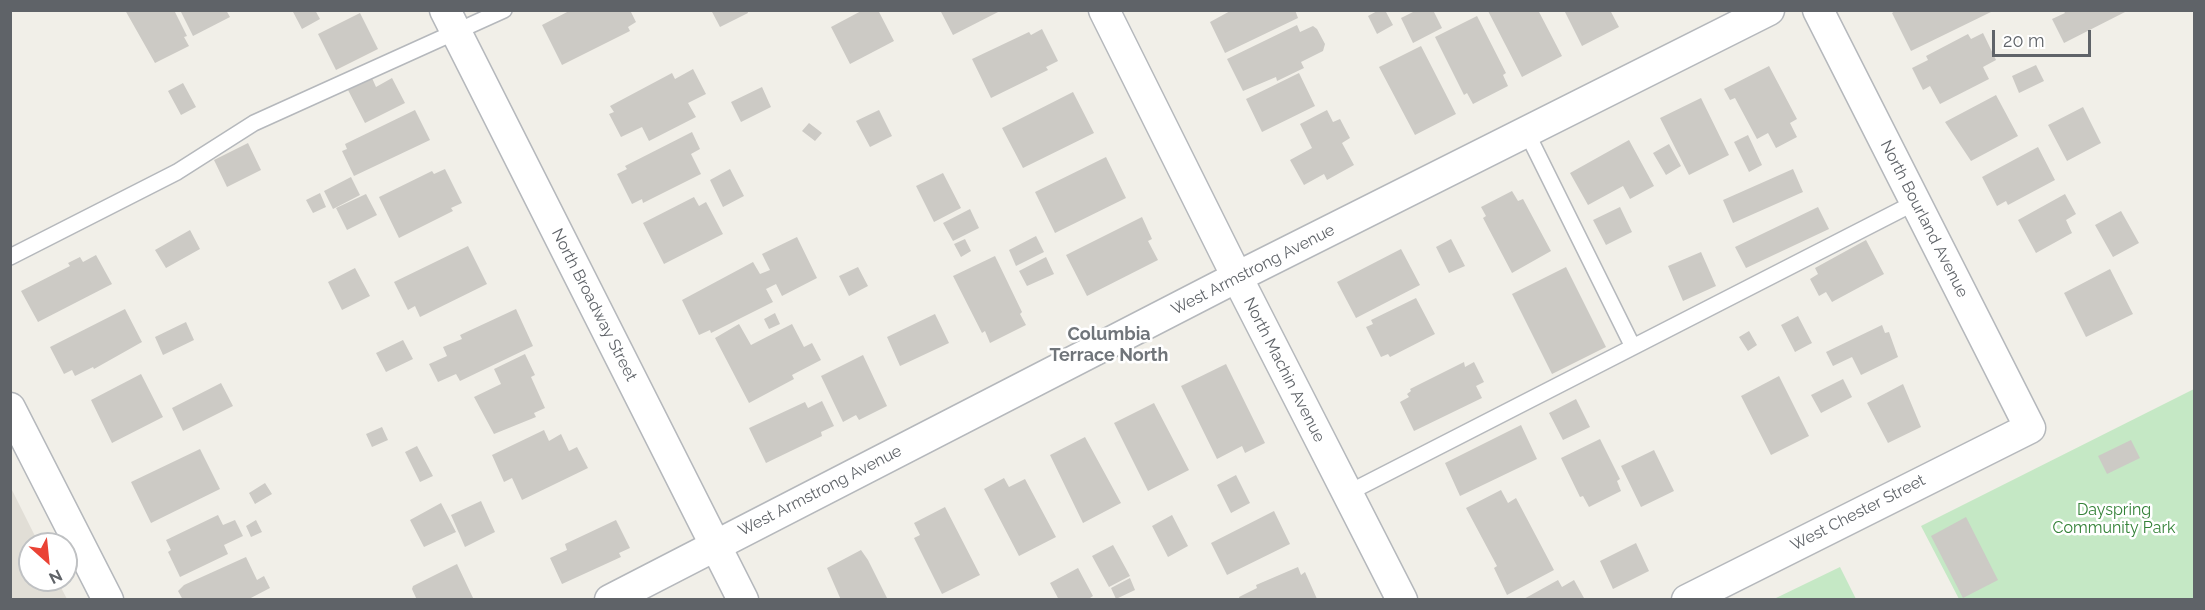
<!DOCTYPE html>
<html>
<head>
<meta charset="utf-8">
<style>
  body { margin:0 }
  #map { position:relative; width:2205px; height:610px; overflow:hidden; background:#f1efe8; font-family:Raleway,sans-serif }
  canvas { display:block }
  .frame { position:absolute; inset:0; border:12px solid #5f6368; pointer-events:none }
  .north { position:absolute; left:18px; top:532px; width:60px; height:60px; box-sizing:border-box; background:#fff; border:2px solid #bfc1c3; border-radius:50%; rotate:153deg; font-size:16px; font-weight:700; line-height:24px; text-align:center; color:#5f6368 }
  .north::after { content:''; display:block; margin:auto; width:21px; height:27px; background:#ea4335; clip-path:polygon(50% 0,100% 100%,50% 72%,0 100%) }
  .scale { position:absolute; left:1992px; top:30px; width:99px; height:27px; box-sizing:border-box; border:3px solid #5f6368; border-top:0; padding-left:8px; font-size:18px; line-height:21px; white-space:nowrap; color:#5f6368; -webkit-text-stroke:4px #fff; paint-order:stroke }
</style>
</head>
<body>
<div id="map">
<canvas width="2205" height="610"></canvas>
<div class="frame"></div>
<div class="north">N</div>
<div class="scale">20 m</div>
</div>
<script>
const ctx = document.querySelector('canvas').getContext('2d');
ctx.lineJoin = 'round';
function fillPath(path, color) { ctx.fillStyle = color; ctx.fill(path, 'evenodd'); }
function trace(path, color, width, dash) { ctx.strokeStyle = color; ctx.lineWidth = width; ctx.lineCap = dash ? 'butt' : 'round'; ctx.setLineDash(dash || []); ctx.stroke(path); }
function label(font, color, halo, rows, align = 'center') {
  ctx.font = font + ' Raleway,sans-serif'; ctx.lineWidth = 5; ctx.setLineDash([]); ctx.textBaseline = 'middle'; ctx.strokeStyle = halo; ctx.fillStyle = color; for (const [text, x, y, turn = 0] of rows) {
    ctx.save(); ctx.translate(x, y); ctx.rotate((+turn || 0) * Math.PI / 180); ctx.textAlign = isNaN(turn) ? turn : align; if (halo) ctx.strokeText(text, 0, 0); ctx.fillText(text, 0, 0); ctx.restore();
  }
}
const education = new Path2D(`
  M10 486 39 544H30V580H57L67 599H11Z`);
const green = new Path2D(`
  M2194 389V599H1959L1921 526Z
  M1840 567 1856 599 1776 598Z`);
const building = new Path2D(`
  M125 10H174L187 36 184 37 189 46 155 63Z
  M184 10H226L230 17 193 36 181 12Z
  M292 10H315L320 19 302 29Z
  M571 10H630L636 22 628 27 630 31 562 65 542 25Z
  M711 10H747L748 13 720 27Z
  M863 10H878L894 41 850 64 831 27Z
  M940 10H1002L953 35Z
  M1232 10H1295L1298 18 1225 53 1210 22Z
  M1379 10H1389L1386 12 1393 25 1377 34 1368 16Z
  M1417 10H1433L1442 28 1413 43 1401 18Z
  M1538 10 1562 56 1522 77 1488 11Z
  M1564 10H1610L1619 27 1582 46Z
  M1896 10H1990L1991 12 1911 51 1892 13Z
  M2063 10H2129L2064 43 2052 19 2065 13Z
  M360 13 378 49 336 70 318 34Z
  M1477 16 1506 73 1503 75 1508 86 1473 104 1467 93 1464 95 1435 37Z
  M1297 25 1300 32 1313 26 1317 29 1325 44 1323 51 1301 62 1304 68 1277 81 1276 77 1243 91 1227 59Z
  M1042 29 1058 61 1046 67 1048 70 991 98 972 59 1029 32 1031 35Z
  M1983 33 1996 60 1983 67 1989 79 1940 104 1930 86 1923 90 1912 68 1928 60 1926 56 1968 34 1971 39Z
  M1421 46 1456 114 1415 135 1379 67Z
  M2036 65 2044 81 2019 93 2012 76Z
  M1769 66 1797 119 1790 123 1797 137 1776 148 1768 133 1757 139 1735 98 1730 100 1724 89Z
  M693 69 706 94 688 103 696 117 649 141 642 127 621 137 609 114 614 112 610 106 672 73 675 79Z
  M1299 73 1315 106 1262 132 1246 99Z
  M372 78 376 87 392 78 405 103 365 123 348 90Z
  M183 83 196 107 181 115 168 91Z
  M762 87 771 107 741 122 731 102Z
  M1073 92 1094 133 1023 168 1002 128Z
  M1996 95 2018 136 1971 161 1945 122Z
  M1701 98 1729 155 1689 175 1660 118Z
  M2083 107 2101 143 2067 161 2048 125Z
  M415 110 430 140 354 176 342 151 347 149 345 144Z
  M879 110 892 136 870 147 856 121Z
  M1327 110 1333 122 1340 119 1350 138 1342 143 1354 165 1327 180 1324 174 1304 185 1290 160 1312 148 1300 124Z
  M809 123 822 133 815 141 802 131Z
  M692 132 700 149 691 154 701 174 643 203 642 199 632 204 617 174 627 169 625 166Z
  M1748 135 1762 165 1749 172 1734 142Z
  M1629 140 1654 186 1630 199 1623 186 1588 205 1570 173Z
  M248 143 261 170 227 187 214 160Z
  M1669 144 1681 166 1666 175 1653 153Z
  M2038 147 2055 180 2008 205 2006 201 1997 206 1982 177Z
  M1106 157 1126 198 1055 233 1035 192Z
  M445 169 462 203 451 208 453 211 399 238 379 197 432 171 434 174Z
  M730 169 744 196 723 207 710 180Z
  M1793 169 1803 192 1733 223 1723 200Z
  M943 173 961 208 934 222 916 186Z
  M351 177 360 195 333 209 324 191Z
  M1512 191 1518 201 1523 199 1551 251 1512 273 1483 218 1486 216 1481 207Z
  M320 193 326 207 313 213 306 200Z
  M366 194 377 215 347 230 336 208Z
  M2065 194 2076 214 2066 220 2072 233 2036 253 2018 220Z
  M694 197 699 206 706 202 723 234 664 264 643 223Z
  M1620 207 1632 232 1606 245 1593 220Z
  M1818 207 1829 229 1746 268 1735 247Z
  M970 209 979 228 953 241 943 223Z
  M2121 211 2139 243 2113 257 2095 225Z
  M1142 217 1152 239 1148 241 1158 260 1087 296 1066 255Z
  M190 230 200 249 166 268 155 250Z
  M1036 236 1044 252 1016 266 1009 250Z
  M797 237 817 278 782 296 776 284 766 289 773 302 711 333 710 330 699 335 682 300 753 262 760 274 770 270 762 254Z
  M965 239 971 251 961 257 954 244Z
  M1451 239 1465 266 1449 273 1436 247Z
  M1866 240 1884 274 1832 302 1826 292 1819 296 1810 279 1818 274 1815 268Z
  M468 246 487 284 420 317 415 306 408 310 394 282Z
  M1401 249 1420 285 1356 318 1337 282Z
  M1701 252 1716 286 1683 301 1668 266Z
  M96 255 112 284 38 322 21 291 70 266 68 263 80 257 83 262Z
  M995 256 1022 312 1020 314 1026 325 990 343 985 331 982 333 953 276Z
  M1046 257 1054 274 1027 286 1019 271Z
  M858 267 868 286 849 296 839 276Z
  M1566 267 1606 347 1552 374 1512 294Z
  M355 268 370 296 342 310 328 282Z
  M2110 269 2133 314 2086 337 2064 293Z
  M1416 298 1435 334 1390 357 1388 354 1381 357 1366 327 1373 324 1371 320Z
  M125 309 142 342 94 369 93 367 75 376 72 370 64 374 50 347Z
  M516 309 533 346 460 381 456 374 438 382 429 364 447 356 443 347 462 339 460 335Z
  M775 313 780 324 769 329 764 319Z
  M935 314 949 343 900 366 887 337Z
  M1798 316 1812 343 1795 352 1781 325Z
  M186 322 194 340 163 355 155 337Z
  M739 324 751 345 792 324 804 347 812 343 821 360 792 375 794 379 749 403 715 338Z
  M1882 325 1885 333 1889 332 1898 357 1861 375 1852 357 1833 366 1826 352Z
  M1749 331 1757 345 1748 351 1739 337Z
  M403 340 413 359 386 372 376 353Z
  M525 354 535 375 531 377 545 408 534 413 536 417 494 434 474 397 501 384 494 369Z
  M863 355 887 406 859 420 856 415 843 422 821 376Z
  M1464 362 1465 367 1474 362 1484 382 1476 386 1482 398 1414 431 1400 402 1409 397 1407 394 1411 391 1410 389Z
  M1226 364 1265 443 1245 453 1242 446 1217 459 1181 386Z
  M141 374 163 417 112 443 91 400Z
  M1779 376 1809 436 1771 455 1741 396Z
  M1843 379 1852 397 1821 413 1811 395Z
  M221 383 233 406 183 431 172 408Z
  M1903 384 1921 427 1888 443 1867 403Z
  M1576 399 1590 427 1563 440 1549 413Z
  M822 401 834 426 821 432 822 436 766 463 749 428 805 402 808 408Z
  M1154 403 1189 470 1148 491 1114 423Z
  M1521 425 1537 459 1460 496 1445 463Z
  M382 427 388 440 372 447 366 434Z
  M544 430 549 441 561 434 569 451 577 447 588 468 522 500 512 478 504 482 492 455Z
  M1085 437 1121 503 1083 523 1050 455Z
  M1600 439 1620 479 1617 481 1621 491 1589 507 1583 496 1580 497 1561 458Z
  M2131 440 2140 458 2107 474 2098 456Z
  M417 446 433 476 420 482 405 452Z
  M200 449 220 489 151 523 131 482Z
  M1654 450 1674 491 1641 507 1621 466Z
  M1236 475 1250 503 1231 513 1217 485Z
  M1004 478 1009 487 1025 479 1056 537 1019 556 984 489Z
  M265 483 272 494 255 504 249 493Z
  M1501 490 1508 503 1516 498 1554 570 1507 595 1494 568 1497 566 1466 508Z
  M481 501 495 532 465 547 451 515Z
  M441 503 456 532 424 547 410 520Z
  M945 507 980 575 942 594 914 538 920 535 914 523Z
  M1274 511 1290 544 1227 575 1211 543Z
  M218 515 223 525 235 520 243 536 224 545 228 554 180 577 168 552 171 550 166 540Z
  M1172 515 1188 546 1168 557 1152 526Z
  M1966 517 1998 580 1963 598 1931 536Z
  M256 520 262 532 251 537 246 526Z
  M616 520 630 548 619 553 621 557 562 584 550 558 567 550 565 544Z
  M1636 543 1649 571 1613 589 1600 561Z
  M1113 545 1130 576 1109 587 1092 556Z
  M861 550 868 560 888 600H841L827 568Z
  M246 557 257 580 264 576 270 588 247 600H183L178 591 184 585Z
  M457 564 474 600H417L412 589 413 586Z
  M1298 567 1301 575 1305 572 1317 599 1240 600 1239 597 1257 588 1256 585Z
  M1078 568 1093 596 1087 600H1059L1050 583Z
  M1130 578 1135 590 1116 599 1111 588Z
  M1558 580 1562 587 1574 580 1584 598 1522 600Z`);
const service = new Path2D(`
  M1526 131 1633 347
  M10 257 177 172 254 123 504 10
  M1348 493 1916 202`);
const minor = new Path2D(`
  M445 10 743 600
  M1104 10 1237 277 1402 600
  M10 408 108 600
  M610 600 1237 277 1769 10
  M1687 600 2030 428 1818 10`);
const streetNames = [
  ["North Bourland Avenue",1924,219,63],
  ["West Armstrong Avenue",1253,270,-27],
  ["North Broadway Street",594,305,63],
  ["North Machin Avenue",1284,370,63],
  ["West Armstrong Avenue",820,491,-27],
  ["West Chester Street",1858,513,-27]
];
const parkNames = [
  ["Dayspring",2114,510],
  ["Community Park",2114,528]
];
const neighbourhoodNames = [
  ["Columbia",1109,335],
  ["Terrace North",1109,356]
];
fillPath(education, '#e1ded6');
fillPath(green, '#c5e8c5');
fillPath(building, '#cccac5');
trace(service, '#b5b8bc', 18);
trace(minor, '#b5b8bc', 33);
trace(service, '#fff', 15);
trace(minor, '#fff', 30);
label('16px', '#5f6368', '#fff', streetNames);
label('16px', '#348238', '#fff', parkNames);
label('bold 18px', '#70757a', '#fff', neighbourhoodNames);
</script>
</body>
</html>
